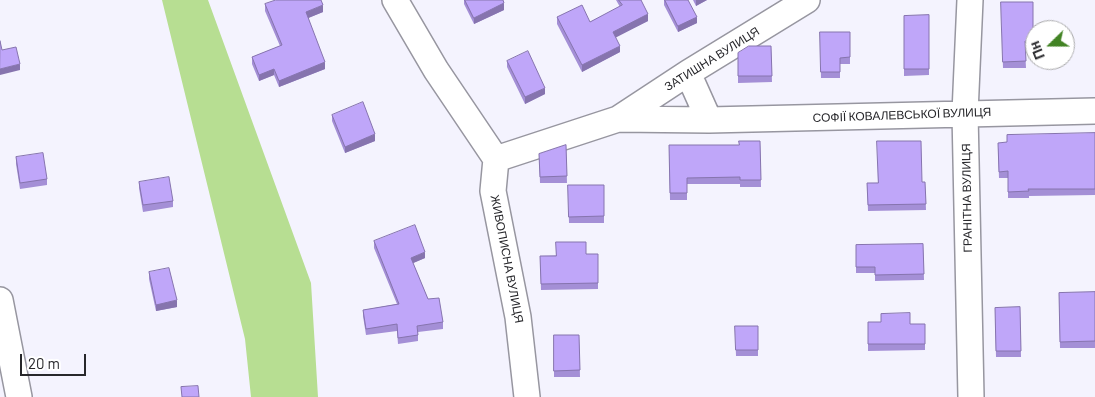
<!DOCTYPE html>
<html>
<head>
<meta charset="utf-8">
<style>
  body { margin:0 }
  #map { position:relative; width:1095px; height:397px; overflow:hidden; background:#f4f3fe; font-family:Barlow,sans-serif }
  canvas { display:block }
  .north { position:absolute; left:1025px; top:20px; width:50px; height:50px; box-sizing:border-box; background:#fff; border:1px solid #a9a9aa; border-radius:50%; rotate:248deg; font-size:14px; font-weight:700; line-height:20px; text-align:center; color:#27272b }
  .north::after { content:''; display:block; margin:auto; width:18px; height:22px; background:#428324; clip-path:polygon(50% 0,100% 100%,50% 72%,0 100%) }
  .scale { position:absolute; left:20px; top:354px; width:66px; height:22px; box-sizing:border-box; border:2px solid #27272b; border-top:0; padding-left:6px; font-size:15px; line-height:18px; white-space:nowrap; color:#27272b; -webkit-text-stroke:4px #fff; paint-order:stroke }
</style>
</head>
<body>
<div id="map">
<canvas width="1095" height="397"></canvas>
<div class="north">Пн</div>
<div class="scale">20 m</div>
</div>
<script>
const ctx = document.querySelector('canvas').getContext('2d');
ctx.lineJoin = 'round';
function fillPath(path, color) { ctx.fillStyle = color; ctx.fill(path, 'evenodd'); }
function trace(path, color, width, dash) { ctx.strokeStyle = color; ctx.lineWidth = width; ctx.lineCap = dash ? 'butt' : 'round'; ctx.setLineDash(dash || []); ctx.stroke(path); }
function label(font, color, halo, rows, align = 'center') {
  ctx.font = font + ' Barlow,sans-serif'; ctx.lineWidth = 4; ctx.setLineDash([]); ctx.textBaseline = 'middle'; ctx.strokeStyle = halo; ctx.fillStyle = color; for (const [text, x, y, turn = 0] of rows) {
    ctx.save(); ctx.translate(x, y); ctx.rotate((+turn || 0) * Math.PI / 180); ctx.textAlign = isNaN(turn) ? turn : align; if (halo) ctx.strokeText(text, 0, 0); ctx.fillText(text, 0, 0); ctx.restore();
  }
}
const green = new Path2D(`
  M162 0H208L311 283 318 397H251L245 339Z`);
const street = new Path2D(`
  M395 0 436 70 496 159 493 191 518 317 527 397
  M970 0 965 113 971 397
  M618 119 688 73 807 0
  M709 120 1095 111
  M496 159 618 119 709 120 688 73
  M0 300 19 397`);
const wall = new Path2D(`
  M464 0H503L504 10 474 24 464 4Z
  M616 0H641L648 21 615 37 620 52 582 72 557 24V17L590 22 620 7Z
  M664 0H688L697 23 678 32 664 5Z
  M693 0H707L696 6Z
  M1001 2H1033V48H1025L1026 68H1003Z
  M265 4 323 12 308 18 325 69 279 87 274 75 259 81 252 64V57L280 46 265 11Z
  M929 15V75L904 76V16Z
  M820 32H850V64H840V78H821Z
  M771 46 772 82 738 83V53Z
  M507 61 545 94 525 104 507 67Z
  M332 115 375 141 345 153 332 121Z
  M1095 133V195L1029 196V198H1008V178H999L998 149 1007 142Z
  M760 141 761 187H740V184H687V200H670L669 145H739Z
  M566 145 567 183H540L539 154Z
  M16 157 47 179V185L20 189 16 164Z
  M139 182 173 201V207L143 212 139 188Z
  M925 182 926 210 868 211 867 183Z
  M568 185H604V223H569Z
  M374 241 425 258 413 263 428 299 443 322V329L418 332V341L398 344 397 331 366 335 363 316V310L397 304 374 248Z
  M923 244 924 280 875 281V273H856V245Z
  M598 254V289L541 290 540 256Z
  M149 272 177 307 156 311 149 279Z
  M1095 292V348H1060L1059 293Z
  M1020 307 1021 357H996L995 308Z
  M868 322H881L910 324H925V350L868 351Z
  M735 326H758V356H736Z
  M554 335H579L580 377H554Z`);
const shadedWall = new Path2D(`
  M696 0H707L696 6Z
  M504 3V10L474 24V18Z
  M323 5V12L306 19V12Z
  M648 14V21L613 39V32Z
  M697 17V23L678 32V26Z
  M620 46V52L582 72V65Z
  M325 62V69L279 87V81Z
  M20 64V70L0 75V69Z
  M274 69V75L259 81V75Z
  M545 88V94L525 104V97Z
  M375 134V141L345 153V147Z
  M425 252V258L411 264V258Z
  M177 300V307L156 311V305Z`);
const building = new Path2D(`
  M276 0H321L323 5 306 12 325 62 279 81 274 69 259 75 252 57 282 45 265 4Z
  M465 0H503L504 3 474 18Z
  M619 0H641L648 14 613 32 620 46 582 65 557 17 582 5 590 22 622 5Z
  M665 0H688L697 17 678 26Z
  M1001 2H1033V41H1025L1026 61 1003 62Z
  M929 15V69H904V16Z
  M820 32H850V57L840 58V72H821Z
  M0 41 2 50 16 47 20 64 0 69Z
  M749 46H771L772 76H738V53Z
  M528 51 545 88 525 97 507 61Z
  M363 102 375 134 345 147 332 115Z
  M1095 133V189H1028L1029 191 1008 192V171L999 172 998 143 1007 142V135Z
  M739 141H760L761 180H740V177L687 178V193H670L669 145H739Z
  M877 141H921L922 182H925L926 204 868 205 867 183H878Z
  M566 145 567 176 540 177 539 154Z
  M43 153 47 179 20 183 16 157Z
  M169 177 173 201 143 205 139 182Z
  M568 185H604V216L569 217Z
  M415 225 425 252 411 258 428 299 439 298 443 322 417 326 418 335 398 338 397 324 366 329 363 310 399 304 374 241Z
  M556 242H586V254H598V283L541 284 540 256H556Z
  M923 244 924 274 875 275V267H856V245Z
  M169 268 177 300 156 305 149 272Z
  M1095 292V341L1060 342 1059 293Z
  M1020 307 1021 351H996L995 308Z
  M910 313V324H925V344H868V322H881V314Z
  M735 326H758V350H736Z
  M554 335H579L580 370 554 371Z
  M198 386 199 397H182L181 387Z`);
const streetNames = [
  ["ЗАТИШНА ВУЛИЦЯ",712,59,-32],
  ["СОФІЇ КОВАЛЕВСЬКОЇ ВУЛИЦЯ",902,115,-2],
  ["ГРАНІТНА ВУЛИЦЯ",967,198,-91],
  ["ЖИВОПИСНА ВУЛИЦЯ",507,259,79]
];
fillPath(green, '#b7de92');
trace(street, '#9796a0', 28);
trace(street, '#fff', 25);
fillPath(wall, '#a48fd6');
fillPath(shadedWall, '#8674ae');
fillPath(building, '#bfa6f9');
trace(building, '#8674ae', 1);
label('12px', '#27272b', '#fff', streetNames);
</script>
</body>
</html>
